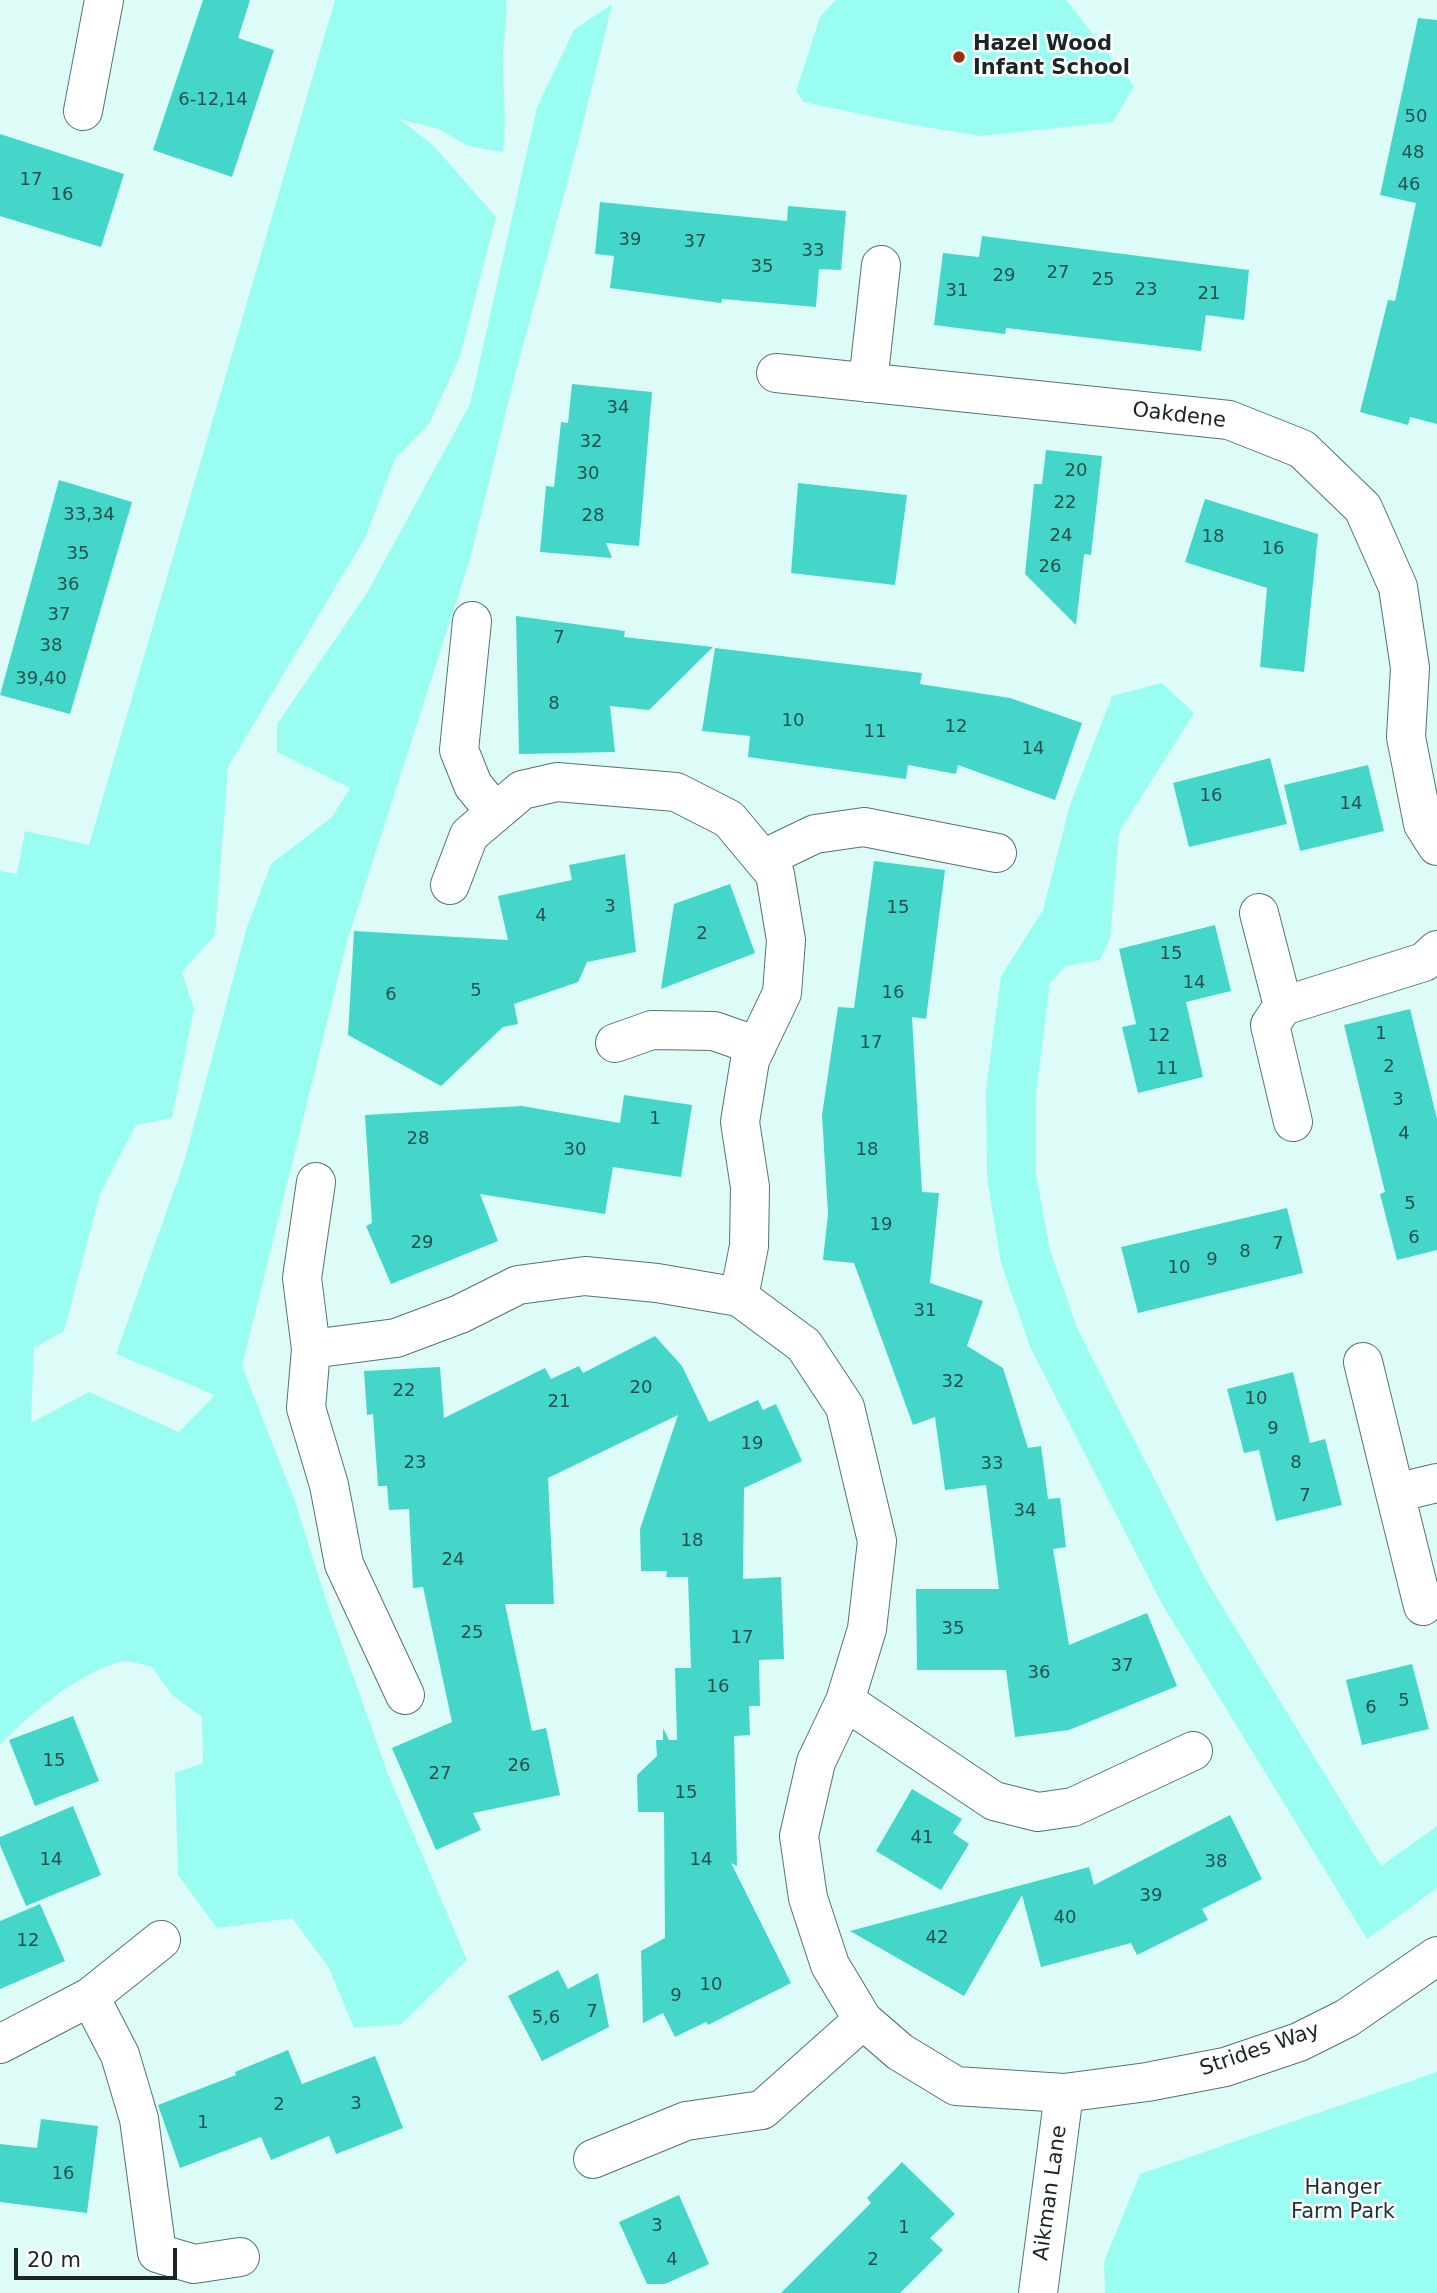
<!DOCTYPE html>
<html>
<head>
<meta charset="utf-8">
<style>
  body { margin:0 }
  #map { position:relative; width:1437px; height:2293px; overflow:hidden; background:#ddfcf8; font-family:"DejaVu Sans",sans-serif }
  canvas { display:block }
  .scale { position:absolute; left:14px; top:2248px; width:163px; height:32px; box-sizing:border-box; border:4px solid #1a2524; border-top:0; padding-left:9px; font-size:21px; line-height:24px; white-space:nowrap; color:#1a2524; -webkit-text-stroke:5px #fff; paint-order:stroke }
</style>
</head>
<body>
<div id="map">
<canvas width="1437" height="2293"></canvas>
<div class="scale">20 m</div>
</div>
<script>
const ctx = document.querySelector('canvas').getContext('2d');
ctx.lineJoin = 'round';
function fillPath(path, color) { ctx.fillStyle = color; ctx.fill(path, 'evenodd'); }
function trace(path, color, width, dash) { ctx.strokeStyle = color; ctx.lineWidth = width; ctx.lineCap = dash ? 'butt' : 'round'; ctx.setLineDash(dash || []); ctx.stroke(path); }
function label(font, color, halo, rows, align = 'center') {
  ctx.font = font + ' "DejaVu Sans",sans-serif'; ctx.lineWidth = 5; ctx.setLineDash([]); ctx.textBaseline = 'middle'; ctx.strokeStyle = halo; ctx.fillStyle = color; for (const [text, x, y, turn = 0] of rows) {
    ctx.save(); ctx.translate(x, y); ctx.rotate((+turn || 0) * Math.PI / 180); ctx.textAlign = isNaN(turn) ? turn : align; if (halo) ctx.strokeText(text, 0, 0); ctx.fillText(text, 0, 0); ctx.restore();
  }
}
const green = new Path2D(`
  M335 0H506C508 21 503 39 503 60 503 91 507 121 503 152L468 146 439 129 399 119 433 145 496 217 460 356 429 424 395 459 366 536 228 767 215 935 182 972 194 1009 172 1118 136 1125 100 1194 64 1331 34 1348 31 1423 89 1392 179 1432 215 1395 116 1354 184 1162 247 927 271 864 332 817 350 788 277 752V724L367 593 470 404 537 107 574 30 612 4 580 136 516 371 470 559 347 941 242 1366 295 1501 325 1597 388 1774 467 1960 401 2024 354 2028 329 1968 292 1918 217 1928 178 1875 175 1773 203 1763 202 1717 172 1695 152 1667C143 1665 129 1660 120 1662 78 1673 29 1714 0 1745V871L17 874 25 831 89 845Z
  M836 0H1066L1134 86 1113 122 981 136 907 124 804 102 796 91 820 17Z
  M1162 683 1194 713 1119 832 1110 939 1100 960 1066 966 1050 983 1036 1093V1174L1050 1250 1077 1328 1206 1580 1381 1866 1437 1826V1888L1367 1939 1162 1604 1030 1347 1001 1263 987 1178 986 1089 1001 976 1043 910 1070 805 1112 696Z
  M1437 2072V2293H1105L1104 2262 1140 2174Z`);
const building = new Path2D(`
  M203 0H250L238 38 274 50 232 177 153 150Z
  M1418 18 1437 20V424L1410 417 1408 425 1360 412 1388 300 1395 301 1416 203 1380 195Z
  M0 134 124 174 101 247 0 216Z
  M600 202 787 221 788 206 846 211 841 270 819 269 816 307 722 299 721 303 610 288 614 256 595 254Z
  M982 236 1249 270 1244 320 1206 315 1201 351 1006 328 1005 334 934 325 943 253 979 257Z
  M572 384 652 392 639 546 606 543 612 558 540 552 546 486 554 487 561 422 568 423Z
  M1046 450 1102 456 1091 555 1084 554 1076 625 1025 574 1034 484H1042Z
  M59 480 132 502 70 714 0 695Z
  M798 483 907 495 895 585 791 573Z
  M1205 499 1318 534 1304 672 1260 667 1267 588 1185 562Z
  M516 616 625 631 624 637 713 647 649 710 610 706 615 752 519 754Z
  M715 648 922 673 920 684 1010 698 1082 723 1055 800 958 765 956 774 908 765 906 779 748 757 750 736 702 731Z
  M1270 758 1287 824 1189 847 1173 783Z
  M1368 765 1384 831 1300 851 1284 785Z
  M625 854 636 952 587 962 578 982 514 1004 518 1024 503 1027 441 1086 348 1035 354 931 508 940 498 896 572 880 569 865Z
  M874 861 945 870 926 1019 912 1017 922 1192 939 1193 930 1283 983 1301 967 1346 1003 1368 1028 1448 1041 1446 1048 1499 1060 1498 1066 1547 1053 1549 1069 1645 1147 1613 1177 1686 1069 1730 1015 1737 1006 1670H917L916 1589H999L986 1485 945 1490 935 1417 913 1425 854 1263 823 1260 828 1214 822 1115 838 1007 854 1008Z
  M730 884 755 953 661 989 674 904Z
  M1215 925 1231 991 1186 1002 1203 1077 1138 1093 1122 1027 1136 1024 1119 949Z
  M1410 1009 1437 1119V1250L1397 1260 1380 1194 1385 1192 1344 1025Z
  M624 1095 692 1105 681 1177 613 1167 605 1214 480 1194 498 1241 391 1284 366 1226 372 1223 365 1115 522 1106 620 1123Z
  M1287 1208 1303 1273 1138 1313 1121 1247Z
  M655 1336 682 1366 709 1422 758 1400 763 1410 776 1404 802 1461 744 1488 743 1579 781 1577 784 1659 759 1660 760 1706H749L750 1735 734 1736 737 1866 731 1863 791 1983 708 2025 706 2022 675 2037 663 2013 643 2023 641 1951 665 1938 664 1812H638L637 1775 657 1756 656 1740H663V1728L669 1740H677L675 1668H691L688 1577H666L667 1571H641L640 1529 678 1415 548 1478 554 1604H505L532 1731 546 1728 560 1795 473 1813 481 1830 436 1850 392 1748 452 1722 423 1587 413 1588 409 1509 389 1510 387 1486H378L373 1414 367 1415 364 1371 440 1367 444 1418 545 1368 551 1379 579 1366 583 1373Z
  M1293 1372 1310 1443 1325 1439 1342 1505 1276 1521 1259 1450 1244 1453 1227 1389Z
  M1412 1664 1429 1729 1362 1745 1346 1680Z
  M73 1716 99 1781 35 1806 9 1740Z
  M912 1789 962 1819 953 1833 969 1844 941 1890 876 1851Z
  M73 1806 101 1875 26 1906 0 1845V1837Z
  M1230 1815 1262 1879 1202 1909 1208 1920 1137 1955 1131 1943 1041 1967 1022 1895 964 1996 850 1931 1089 1867 1094 1885Z
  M40 1904 65 1961 0 1989V1921Z
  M558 1970 568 1989 598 1973 609 2027 542 2061 508 1996Z
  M288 2050 302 2084 375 2056 403 2128 336 2154 329 2136 271 2160 261 2137 180 2168 158 2105 236 2075 235 2072Z
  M41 2119 98 2126 87 2213 0 2202V2144L37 2148Z
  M902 2162 955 2214 930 2238 943 2250 900 2293H781L871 2203 867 2198Z
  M679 2195 709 2264 665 2284H647L619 2222Z`);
const minor = new Path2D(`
  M83 111 104 0
  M776 373 1229 420 1302 449 1363 508 1398 587 1410 668 1406 737 1423 824 1437 846
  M868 383 881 265
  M472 621 459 750 473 785 495 812
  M763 859 815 834 864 827 997 853
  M450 885 469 835 522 790 557 782 676 792 729 819 775 874 786 940 782 993 750 1060 740 1122 750 1187 749 1246 739 1297
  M1259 913 1283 1006 1424 962 1437 950
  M1283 1006 1270 1025 1293 1122
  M615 1043 652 1030 714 1031 757 1046
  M316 1182 302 1278 311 1349 306 1408 329 1485 344 1564 405 1695
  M311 1349 396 1338 460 1314 518 1285 585 1276 657 1283 739 1297 804 1345 845 1407 877 1541 867 1629 845 1701 816 1762 799 1836 808 1898 830 1965 863 2020 900 2052 956 2086 1064 2093 1147 2082 1225 2067 1299 2042 1347 2018 1437 1956
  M1363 1362 1395 1493 1437 1483
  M1395 1493 1423 1606
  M845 1701 994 1801 1038 1812 1073 1807 1193 1751
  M90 1997 120 2055 139 2119 157 2253 194 2264 240 2257
  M0 2044 90 1997 161 1940
  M593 2159 686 2121 762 2110 863 2020
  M1038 2293 1064 2093`);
const markers = [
  [959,57,7,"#96300d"]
];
const numberNames = [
  ["6-12,14",213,100],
  ["50",1416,117],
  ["48",1413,153],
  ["17",31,180],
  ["46",1409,185],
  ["16",62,195],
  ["39",630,240],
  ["37",695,242],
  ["33",813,251],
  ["35",762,267],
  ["27",1058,273],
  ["29",1004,276],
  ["25",1103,280],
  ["23",1146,290],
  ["31",957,291],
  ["21",1209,294],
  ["34",618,408],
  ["32",591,442],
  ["20",1076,471],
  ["30",588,474],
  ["22",1065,503],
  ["33,34",89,515],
  ["28",593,516],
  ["24",1061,536],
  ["18",1213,537],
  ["16",1273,549],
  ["35",78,554],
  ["26",1050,567],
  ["36",68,585],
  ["37",59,615],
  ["7",559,638],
  ["38",51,646],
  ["39,40",41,679],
  ["8",554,704],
  ["10",793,721],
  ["12",956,727],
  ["11",875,732],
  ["14",1033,749],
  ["16",1211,796],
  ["14",1351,804],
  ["3",610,907],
  ["15",898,908],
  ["4",541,916],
  ["2",702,934],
  ["15",1171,954],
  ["14",1194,983],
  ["5",476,991],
  ["16",893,993],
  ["6",391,995],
  ["1",1381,1034],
  ["12",1159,1036],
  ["17",871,1043],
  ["2",1389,1067],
  ["11",1167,1069],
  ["3",1398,1100],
  ["1",655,1119],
  ["4",1404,1134],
  ["28",418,1139],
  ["30",575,1150],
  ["18",867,1150],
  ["5",1410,1204],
  ["19",881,1225],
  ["6",1414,1238],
  ["29",422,1243],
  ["7",1278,1244],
  ["8",1245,1252],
  ["9",1212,1260],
  ["10",1179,1268],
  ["31",925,1311],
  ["32",953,1382],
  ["20",641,1388],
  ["22",404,1391],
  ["10",1256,1399],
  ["21",559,1402],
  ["9",1273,1429],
  ["19",752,1444],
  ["23",415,1463],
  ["8",1296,1463],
  ["33",992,1464],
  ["7",1305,1496],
  ["34",1025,1511],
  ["18",692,1541],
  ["24",453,1560],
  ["35",953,1629],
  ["25",472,1633],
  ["17",742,1638],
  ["37",1122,1666],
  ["36",1039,1673],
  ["16",718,1687],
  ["5",1404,1701],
  ["6",1371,1708],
  ["15",54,1761],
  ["26",519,1766],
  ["27",440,1774],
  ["15",686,1793],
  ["41",922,1838],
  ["14",51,1860],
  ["14",701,1860],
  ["38",1216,1862],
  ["39",1151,1896],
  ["40",1065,1918],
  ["42",937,1938],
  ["12",28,1941],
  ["10",711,1985],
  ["9",676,1996],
  ["7",592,2012],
  ["5,6",546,2018],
  ["3",356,2104],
  ["2",279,2105],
  ["1",203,2123],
  ["16",63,2174],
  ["3",657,2226],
  ["1",904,2228],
  ["4",672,2260],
  ["2",873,2260]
];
const poiNames = [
  ["Hazel Wood",973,45],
  ["Infant School",973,69]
];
const streetNames = [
  ["Oakdene",1179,416,7],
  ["Strides Way",1260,2050,-19],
  ["Aikman Lane",1051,2193,-82]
];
const parkNames = [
  ["Hanger",1343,2189],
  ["Farm Park",1343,2213]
];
fillPath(green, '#99fdf2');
fillPath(building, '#45d6ca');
trace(minor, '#57726f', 40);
trace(minor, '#fff', 38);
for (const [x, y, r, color] of markers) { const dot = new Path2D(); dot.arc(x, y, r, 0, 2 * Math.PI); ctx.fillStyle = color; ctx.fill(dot); trace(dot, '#fff', 2.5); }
label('18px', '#25514e', null, numberNames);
label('bold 21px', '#1a2524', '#fff', poiNames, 'left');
label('21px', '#1a2524', '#fff', streetNames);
label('21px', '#1d3532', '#fff', parkNames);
</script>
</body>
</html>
